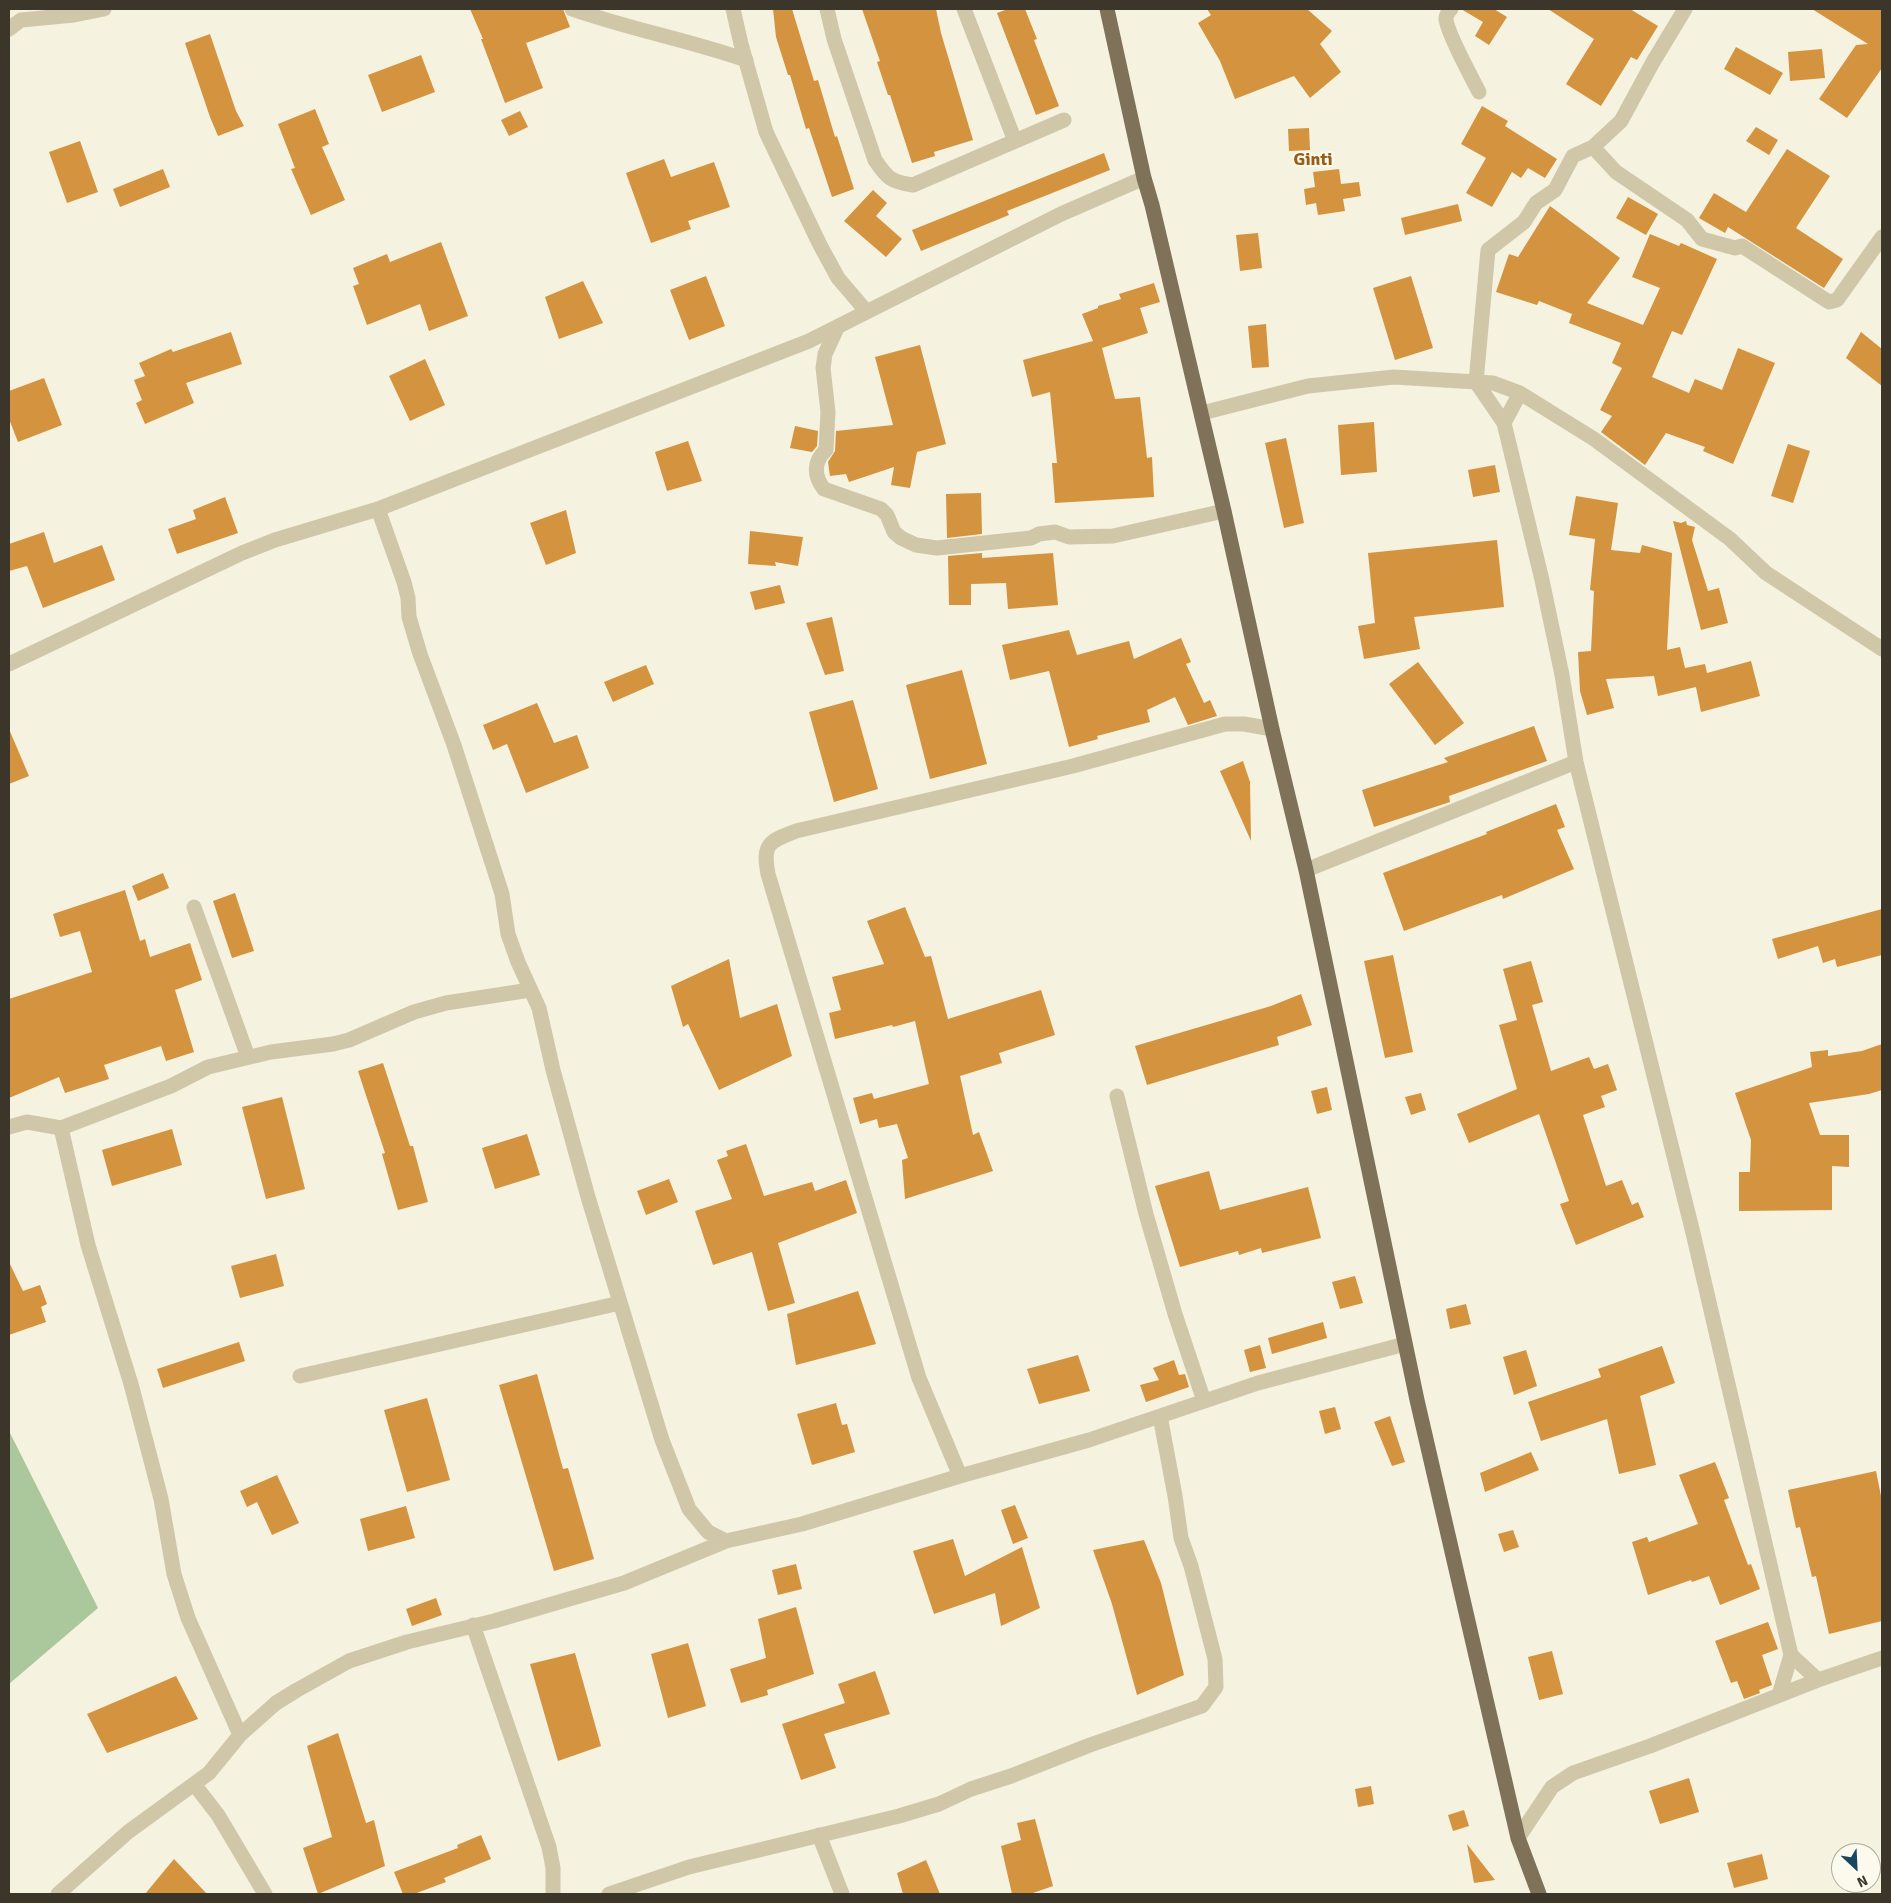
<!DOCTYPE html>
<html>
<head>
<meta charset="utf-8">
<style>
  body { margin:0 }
  #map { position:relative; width:1891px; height:1903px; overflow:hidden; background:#f5f2df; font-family:Signika,sans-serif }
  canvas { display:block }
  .frame { position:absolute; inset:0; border:10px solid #3c3529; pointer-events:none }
  .north { position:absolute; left:1831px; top:1843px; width:50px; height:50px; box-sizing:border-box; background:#fcfaec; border:1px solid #afab9e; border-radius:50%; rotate:155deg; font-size:14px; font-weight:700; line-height:20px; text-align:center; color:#3c3529 }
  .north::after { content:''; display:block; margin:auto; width:18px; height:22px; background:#194663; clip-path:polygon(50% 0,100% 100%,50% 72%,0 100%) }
</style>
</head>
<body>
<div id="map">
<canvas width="1891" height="1903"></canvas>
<div class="frame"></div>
<div class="north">N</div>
</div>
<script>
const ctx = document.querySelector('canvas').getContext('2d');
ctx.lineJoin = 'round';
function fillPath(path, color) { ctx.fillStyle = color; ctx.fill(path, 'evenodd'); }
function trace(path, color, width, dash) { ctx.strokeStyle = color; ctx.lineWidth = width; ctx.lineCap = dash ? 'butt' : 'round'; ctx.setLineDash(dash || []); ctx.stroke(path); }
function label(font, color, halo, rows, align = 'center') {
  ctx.font = font + ' Signika,sans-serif'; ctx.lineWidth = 4; ctx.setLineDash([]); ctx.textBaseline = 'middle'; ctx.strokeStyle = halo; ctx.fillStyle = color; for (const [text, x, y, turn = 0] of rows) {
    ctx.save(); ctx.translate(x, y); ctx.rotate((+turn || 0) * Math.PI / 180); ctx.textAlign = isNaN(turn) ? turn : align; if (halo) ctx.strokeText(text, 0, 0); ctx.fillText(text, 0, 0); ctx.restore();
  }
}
const green = new Path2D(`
  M9 1431 98 1608 9 1684Z`);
const building = new Path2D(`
  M470 9H563L570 27 526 43 543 88 505 103 481 39H483Z
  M773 9H792L814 81 818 80 835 137 837 136 854 189 832 197 809 128 806 129 790 75H788L776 37Z
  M862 9H936L941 33 973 140 934 152 935 156 912 163 890 95H888L877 62 880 61Z
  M1008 9H1025L1037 39 1034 40 1059 106 1036 115 997 13Z
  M1207 9H1307L1332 31 1320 44 1341 72 1310 98 1294 76 1235 99 1220 61 1198 23 1211 15Z
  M1461 9H1494L1507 17 1489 45 1475 36 1483 22Z
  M1548 9H1630L1658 26 1637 60 1631 57 1601 106 1566 84 1594 39Z
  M1812 9H1882V68L1847 118 1819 99 1856 45 1868 44Z
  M210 34 236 111 244 126 218 136 210 117 185 43Z
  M1736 47 1783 73 1770 95 1724 69Z
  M1822 49 1825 78 1790 81 1788 52Z
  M421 55 435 92 382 112 368 75Z
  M1482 106 1508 121 1505 126 1557 159 1545 178 1528 168 1521 178 1512 172 1492 207 1466 193 1486 158 1461 144Z
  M315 109 329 144 322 147 345 200 311 215 291 169 295 168 278 124Z
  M520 111 528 127 509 136 501 120Z
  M1756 127 1778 140 1769 155 1746 141Z
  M1309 128 1310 150 1289 151 1288 129Z
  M80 141 98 192 67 203 49 152Z
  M1787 149 1830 176 1796 228 1843 259 1824 288 1728 227 1725 233 1699 218 1714 193 1746 212Z
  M1104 153 1110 170 1007 211 1009 215 921 251 912 230Z
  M664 159 671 177 714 162 730 207 688 221 691 229 651 243 626 173Z
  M163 169 170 187 120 207 113 189Z
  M1339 169 1341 184 1359 182 1361 196 1343 199 1345 211 1318 215 1316 203 1306 205 1304 189 1315 187 1313 172Z
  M873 190 887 203 876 216 902 239 886 257 844 221Z
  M1628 197 1658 214 1646 235 1616 218Z
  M1458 204 1462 221 1405 235 1401 218Z
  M1550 206 1620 258 1587 303 1643 325 1660 288 1632 277 1650 234 1679 246 1681 243 1717 259 1682 335 1672 331 1652 377 1689 393 1695 379 1722 390 1738 348 1775 363 1733 464 1703 451 1705 447 1666 433 1645 465 1601 432 1612 416 1600 410 1622 368 1612 363 1621 343 1569 323 1572 314 1539 301 1537 305 1496 292 1509 254 1518 257Z
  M1258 233 1262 268 1240 271 1236 235Z
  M441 242 468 316 429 331 420 304 367 325 353 286 359 284 353 268 387 254 390 262Z
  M706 276 725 326 689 340 670 290Z
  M1411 276 1433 348 1395 360 1373 288Z
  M583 281 603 323 559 339 545 297Z
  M1154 283 1160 302 1140 308 1148 333 1102 348 1115 399 1140 397 1147 458 1152 457 1154 497 1055 503 1052 463H1057L1050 392 1032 397 1023 360 1093 341 1082 314 1098 308V306L1121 299 1119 294Z
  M1266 324 1269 367 1252 368 1248 326Z
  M231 332 242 364 186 383 194 403 145 424 136 403 142 400 134 380 145 376 139 363 171 349 173 352Z
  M1861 332 1882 349V386L1846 358Z
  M920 345 946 444 917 452 910 488 891 485 894 467 849 482 846 474 830 476 828 462 835 451 836 431 893 425 875 357Z
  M425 359 445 405 410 421 389 376Z
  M44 378 62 425 18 442 9 419V391Z
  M1374 422 1377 472 1341 475 1338 425Z
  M795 426 818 431 817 446 812 452 790 448Z
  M1286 438 1304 523 1284 528 1265 443Z
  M688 441 702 481 667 491 655 452Z
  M1788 444 1810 451 1793 503 1771 496Z
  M1495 465 1500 492 1473 497 1468 470Z
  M981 493 982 534 947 538 946 494Z
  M1576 496 1618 503 1611 550 1640 553 1642 545 1672 553 1667 650 1680 647 1685 668 1705 664 1707 673 1751 661 1760 696 1701 712 1696 687 1658 696 1654 676 1606 679 1614 708 1587 715 1580 691 1578 652 1591 651 1594 591 1590 590 1595 539 1569 535Z
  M225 497 238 533 177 554 168 529 196 519 193 510Z
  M566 510 576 553 546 565 530 523Z
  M1673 521 1681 523 1686 521 1687 525 1695 527 1692 540 1708 591 1719 588 1728 623 1701 630Z
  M750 531 803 537 798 566 775 562 776 566 748 564Z
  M44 532 54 563 102 545 115 580 43 608 27 566 9 571V544Z
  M1497 540 1504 607 1414 617 1420 649 1364 659 1358 626 1375 623 1368 553Z
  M982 553V558L1053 553 1058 605 1008 609 1006 583 971 584V605H949L948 556Z
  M780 585 785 603 755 610 750 592Z
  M832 617 844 671 825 675 806 623Z
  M1069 630 1077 655 1129 641 1134 659 1181 638 1191 662 1186 664 1204 703 1210 700 1217 716 1188 725 1175 697 1147 710 1150 722 1097 736 1098 739 1069 747 1049 671 1010 680 1002 645Z
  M1418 662 1464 723 1435 745 1389 684Z
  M646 665 654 684 613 702 604 682Z
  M962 670 987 764 930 779 906 685Z
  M853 700 878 789 834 802 809 712Z
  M537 703 554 743 577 735 589 768 526 793 507 744 493 750 483 725Z
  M1534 726 1547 761 1449 796 1450 802 1374 827 1362 790 1448 762 1444 758Z
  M9 729 29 776 9 784Z
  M1243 761 1250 782 1251 841 1220 771Z
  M1556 804 1565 827 1557 830 1574 869 1503 899 1502 895 1404 931 1383 873 1487 834 1486 832Z
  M163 873 169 888 138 901 132 886Z
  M125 890 140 941 145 939 150 957 190 943 202 980 175 990 194 1052 166 1061 161 1046 104 1065 109 1079 65 1093 59 1077 9 1098V999L92 972 80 931 60 937 53 914Z
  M235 893 254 951 232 958 213 901Z
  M905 907 925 957 931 956 948 1019 1041 990 1055 1035 999 1053 1002 1063 960 1076 973 1135 979 1132 993 1171 905 1199 902 1160 908 1158 897 1124 879 1128 877 1119 860 1124 853 1098 872 1093 874 1099 929 1084 915 1021 893 1027 892 1025 835 1039 829 1013 841 1010 832 977 884 964 867 921Z
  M1882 909V955L1837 967 1835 959 1823 963 1818 946 1778 959 1772 939Z
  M1393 955 1413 1052 1385 1058 1364 961Z
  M729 959 740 1018 777 1004 792 1056 719 1090 688 1024 683 1027 671 986Z
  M1531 961 1543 1002 1532 1005 1551 1071 1589 1057 1594 1069 1608 1064 1617 1090 1601 1096 1605 1107 1583 1115 1606 1186 1622 1180 1632 1205 1638 1202 1644 1217 1576 1245 1560 1204 1569 1201 1539 1114 1469 1143 1457 1114 1517 1089 1499 1025 1517 1020 1503 969Z
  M1301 994 1312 1025 1277 1037 1279 1045 1147 1085 1135 1046 1271 1006Z
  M1882 1044V1090L1869 1094 1809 1103 1820 1135H1849V1167L1832 1166V1210L1739 1211V1172H1750L1751 1140 1735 1093 1812 1067 1810 1052 1828 1050V1056L1862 1051Z
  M383 1063 410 1146H413L428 1202 398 1210 382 1154 385 1153 358 1071Z
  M1327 1087 1332 1110 1317 1114 1311 1091Z
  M1421 1093 1426 1110 1411 1115 1405 1097Z
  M282 1097 305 1189 266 1199 242 1107Z
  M172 1129 182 1165 112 1186 102 1150Z
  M527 1134 540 1175 495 1189 482 1148Z
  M746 1144 764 1196 812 1182 815 1191 846 1180 857 1213 778 1243 795 1303 768 1311 752 1252 713 1265 695 1211 732 1199 717 1160 728 1156 726 1151Z
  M1209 1171 1220 1210 1308 1187 1321 1238 1262 1253 1261 1248 1239 1255 1238 1251 1180 1267 1155 1186Z
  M669 1179 678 1202 646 1215 637 1191Z
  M276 1254 284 1286 240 1298 231 1266Z
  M9 1262 23 1291 40 1285 47 1304 41 1307 46 1322 9 1335Z
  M1355 1276 1363 1303 1340 1309 1332 1282Z
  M858 1291 876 1344 796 1365 787 1314Z
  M1466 1304 1471 1324 1450 1329 1446 1309Z
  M1323 1322 1327 1338 1272 1354 1268 1338Z
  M239 1342 245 1361 163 1388 157 1369Z
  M1260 1345 1266 1368 1250 1372 1244 1350Z
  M1662 1346 1675 1383 1640 1396 1656 1465 1619 1474 1607 1419 1541 1441 1528 1402 1601 1377 1598 1369Z
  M1526 1350 1537 1386 1514 1395 1503 1357Z
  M1078 1355 1090 1391 1039 1404 1027 1369Z
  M1174 1360 1179 1375 1185 1374 1189 1387 1146 1402 1140 1385 1159 1380 1153 1368Z
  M537 1374 563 1469 568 1468 594 1559 554 1571 499 1385Z
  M427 1398 450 1480 407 1492 384 1410Z
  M836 1403 842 1425 847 1424 855 1452 812 1465 797 1414Z
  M1335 1407 1341 1429 1325 1434 1319 1411Z
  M1390 1416 1405 1462 1392 1466 1374 1422Z
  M1531 1452 1539 1470 1485 1492 1480 1473Z
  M1715 1462 1729 1498 1724 1500 1748 1565 1751 1564 1760 1589 1720 1605 1709 1576 1692 1582 1691 1580 1648 1595 1632 1542 1647 1537 1649 1542 1698 1524 1679 1475Z
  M1876 1471 1882 1501V1621L1829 1634 1816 1576 1812 1577 1800 1527 1796 1528 1788 1490Z
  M277 1475 299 1523 272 1535 257 1502 247 1507 240 1491Z
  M1015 1505 1028 1538 1013 1544 1001 1510Z
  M406 1506 415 1538 368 1551 360 1519Z
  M1513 1530 1519 1547 1504 1552 1498 1534Z
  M953 1539 965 1576 1022 1547 1040 1608 1001 1626 995 1593 934 1614 913 1551Z
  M1144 1540 1161 1583 1184 1675 1137 1695 1112 1604 1093 1550Z
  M796 1564 802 1589 778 1595 772 1570Z
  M436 1598 442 1615 412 1626 406 1609Z
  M796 1607 814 1674 767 1690 768 1695 741 1703 730 1669 766 1658 758 1619Z
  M1768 1622 1778 1649 1762 1655 1772 1685 1759 1690 1760 1693 1744 1699 1737 1681 1731 1683 1715 1641Z
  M688 1643 706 1706 668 1718 651 1654Z
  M1552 1651 1563 1694 1539 1700 1528 1657Z
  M575 1653 601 1746 558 1761 530 1664Z
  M875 1671 890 1714 824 1734 836 1768 801 1780 782 1724 845 1703 838 1684Z
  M176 1676 198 1719 107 1753 87 1714Z
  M338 1733 366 1823 374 1820 385 1866 318 1894 303 1848 332 1837 307 1746Z
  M1689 1778 1699 1812 1660 1824 1649 1791Z
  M1371 1786 1374 1804 1358 1807 1355 1789Z
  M1464 1810 1469 1826 1453 1831 1448 1815Z
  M1035 1819 1053 1886 1030 1894H1012L1001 1846 1021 1840 1017 1823Z
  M481 1835 491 1859 444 1878 446 1882 414 1894H403L394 1872 458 1848 457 1845Z
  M1467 1844 1495 1880 1474 1883Z
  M1762 1854 1768 1879 1734 1888 1727 1863Z
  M174 1859 207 1894H145Z
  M926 1860 940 1894H903L897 1873Z`);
const minor = new Path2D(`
  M572 9C629 29 688 40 746 60
  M733 9 741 44 766 132 820 245 838 278 867 312
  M827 9 834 39 875 160C887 178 891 182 913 185L1064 120
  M964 9 1015 141
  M1451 9C1448 12 1446 15 1446 19 1447 33 1472 78 1479 92
  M1685 9 1653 62 1621 121 1593 147 1573 156 1555 190 1536 203 1524 222 1488 250 1476 382 1504 423 1542 580 1562 675 1576 762 1693 1233 1791 1655 1779 1695
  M9 29 21 20 74 15 104 9
  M1593 147 1616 172 1687 220 1702 239 1735 248 1742 246 1829 302 1837 300 1882 237
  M837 328 825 354 823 368 828 412 826 450C814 461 813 475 824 489L881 509 887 515 894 532 901 538 916 545 937 548 1031 538 1039 534 1055 532 1069 537 1113 536 1224 511
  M1202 413 1308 386 1394 377 1493 383 1520 393 1594 439 1730 539 1766 573 1882 649
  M1504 423 1520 393
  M378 509 404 582 408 598 409 617 420 654 454 745 502 894 508 934 518 962 539 1008 553 1070 588 1197 662 1440 689 1509 708 1532 726 1541
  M9 664 242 553 275 540 378 509 809 341 1061 214 1144 178
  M1306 870 1576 762
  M194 907 248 1057
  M1117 1096 1146 1214 1175 1314 1204 1401
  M9 1127 27 1122 61 1128 171 1086 208 1067 271 1052 333 1044 349 1040 414 1012 446 1003 530 990
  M61 1128 88 1245 131 1384 161 1499 174 1574 188 1618 240 1735
  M300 1376 620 1303
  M960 1476 919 1378 768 874C762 843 770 841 796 831L1073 766 1225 724H1244L1272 729
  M473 1625 549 1847 553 1868V1894
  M1791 1655 1818 1680
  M194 1784 218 1815 265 1894
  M819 1835 842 1894
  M1518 1838 1552 1787 1573 1773 1650 1746 1818 1680 1882 1658
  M58 1894 128 1832 209 1773 240 1735 276 1703 297 1690 349 1661 407 1642 494 1621 624 1583 726 1541 802 1524 960 1476 1089 1440 1258 1383 1405 1344
  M609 1894 689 1867 899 1816 939 1804 971 1789 1011 1776 1090 1745 1202 1706 1216 1687 1215 1659 1191 1566 1181 1538 1175 1496 1160 1416`);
const major = new Path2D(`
  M1107 9 1144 178 1152 205 1224 511 1272 729 1306 870 1417 1400 1518 1838 1539 1894`);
const quarterNames = [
  ["Ginti",1313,160]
];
fillPath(green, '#abc79c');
fillPath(building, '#d3933f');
trace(minor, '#d0c7a9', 15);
trace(major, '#7f7259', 15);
label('bold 18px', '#955e19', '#fcfaec', quarterNames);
</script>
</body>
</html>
